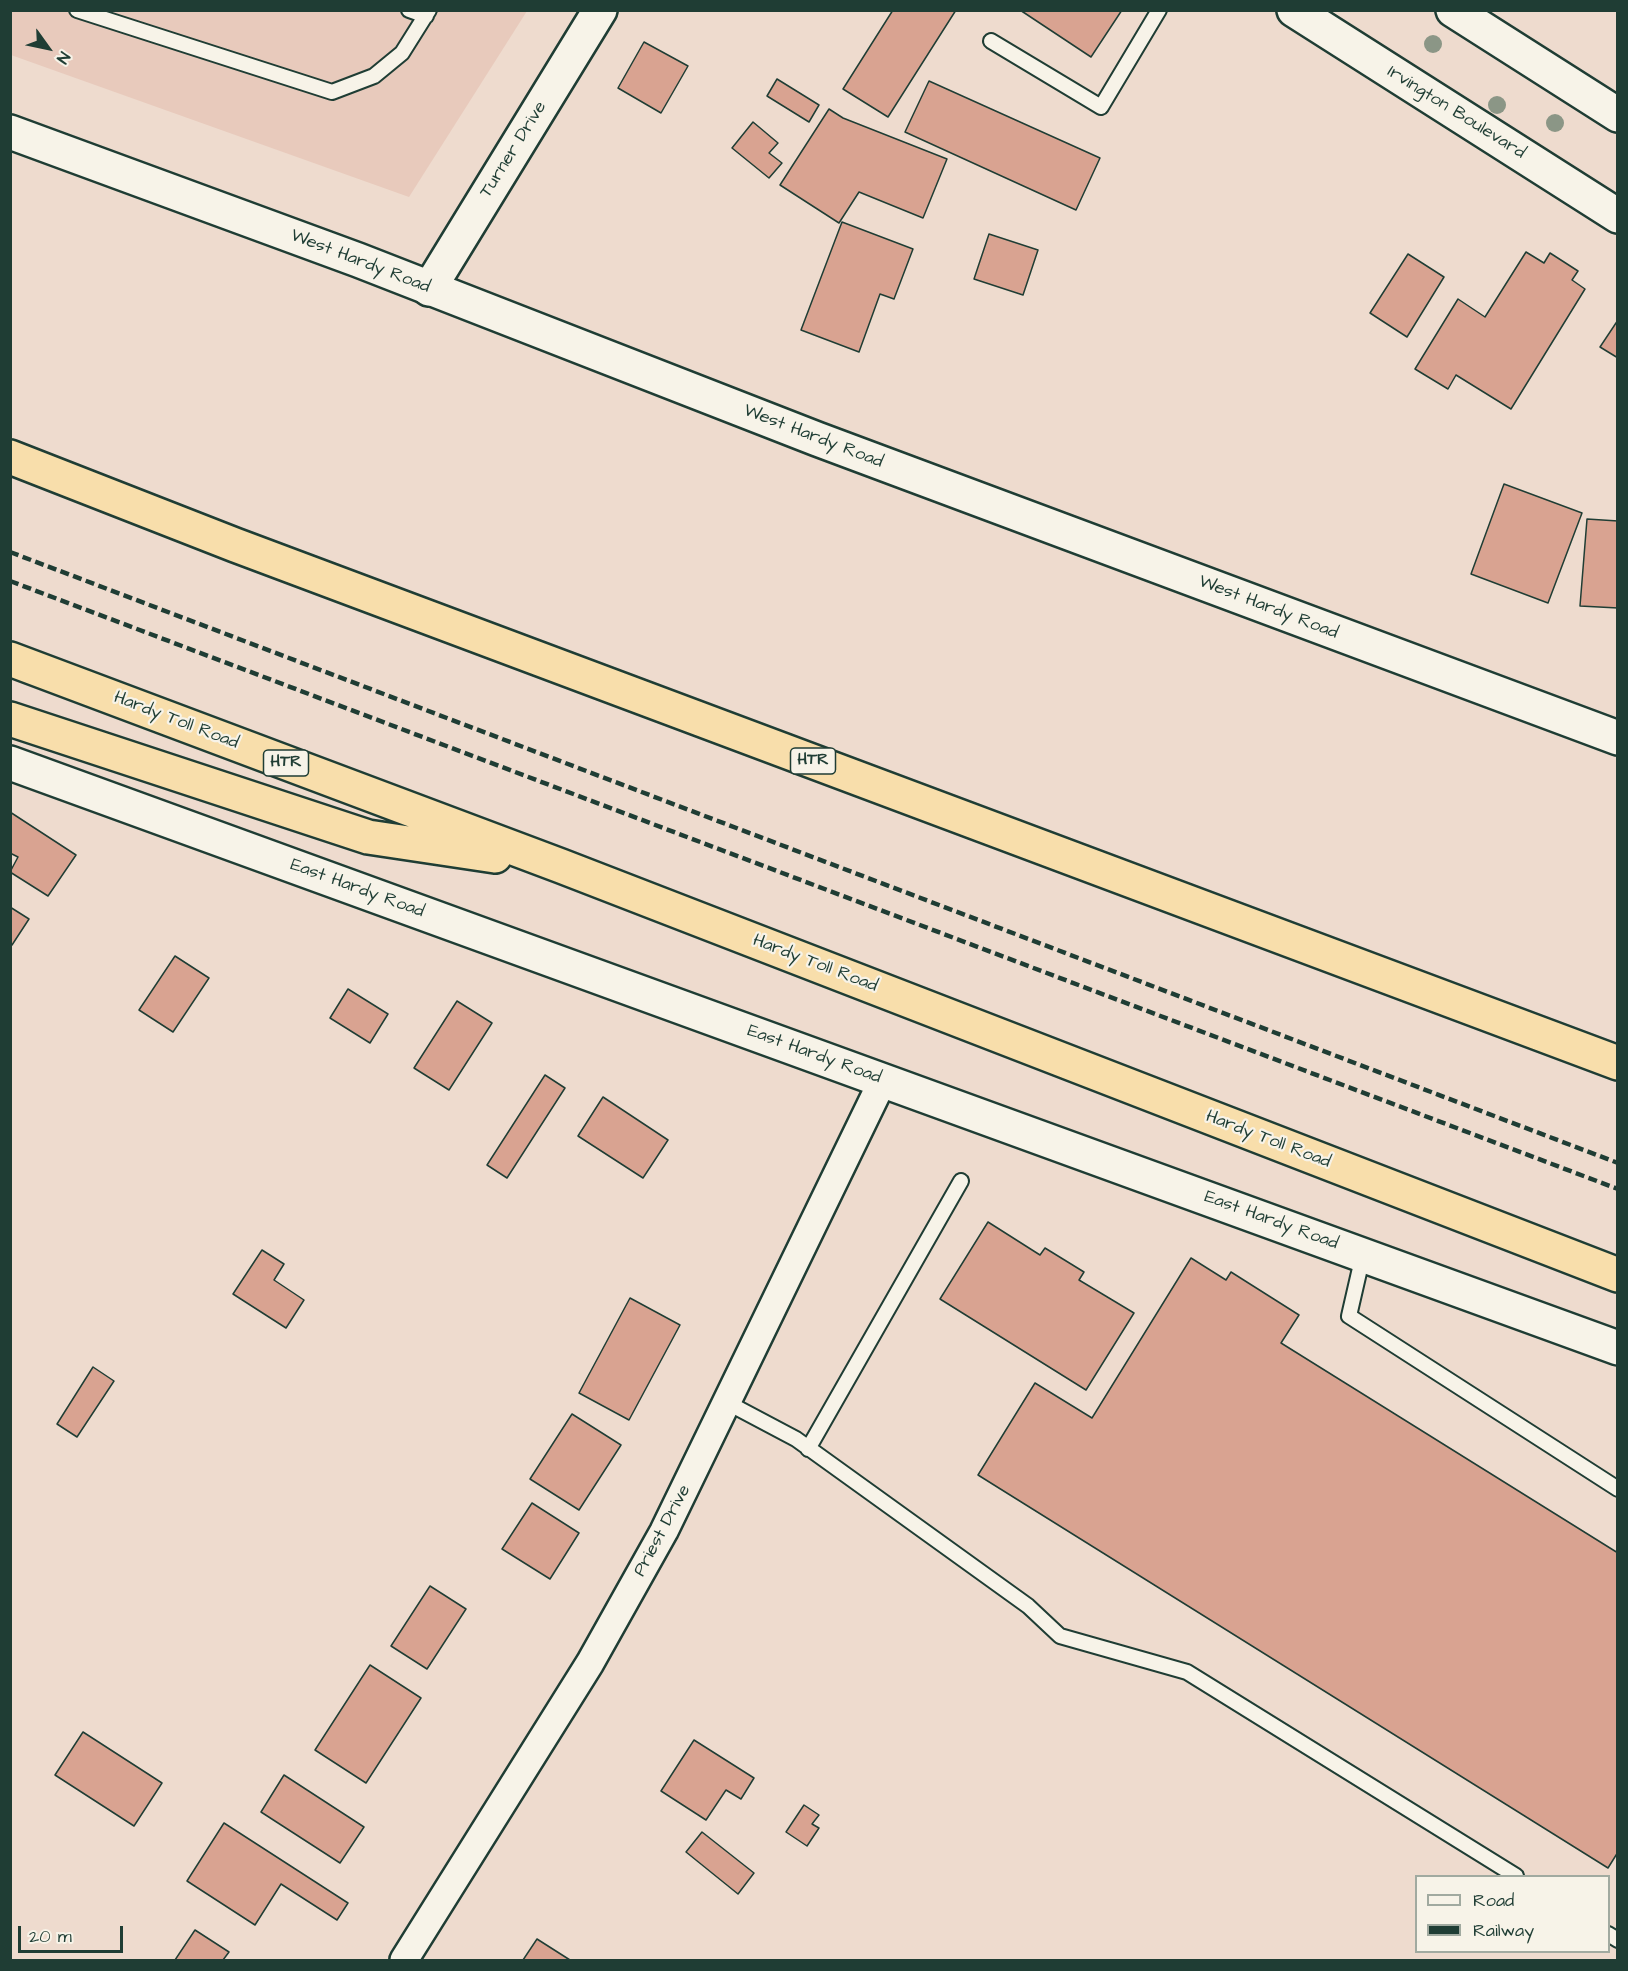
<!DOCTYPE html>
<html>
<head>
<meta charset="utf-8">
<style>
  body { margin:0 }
  #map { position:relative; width:1628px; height:1971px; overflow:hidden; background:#eedbce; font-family:"Architects Daughter",sans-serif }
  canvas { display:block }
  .frame { position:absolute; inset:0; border:12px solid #1f3d34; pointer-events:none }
  .legend { position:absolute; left:1415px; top:1875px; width:195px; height:78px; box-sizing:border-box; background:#f7f3e8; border:2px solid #a1aaa0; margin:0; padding:8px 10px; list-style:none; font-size:18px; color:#1f3d34 }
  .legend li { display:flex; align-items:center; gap:12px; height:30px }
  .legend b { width:30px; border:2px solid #a1aaa0 }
  .north { position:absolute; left:18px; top:18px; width:60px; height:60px; -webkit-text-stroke:4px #f7f3e8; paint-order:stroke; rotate:123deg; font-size:16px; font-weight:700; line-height:24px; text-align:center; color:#1f3d34 }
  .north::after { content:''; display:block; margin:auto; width:21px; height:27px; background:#1f3d34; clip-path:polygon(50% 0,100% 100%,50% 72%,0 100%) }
  .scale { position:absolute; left:18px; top:1926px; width:105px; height:27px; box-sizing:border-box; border:3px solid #1f3d34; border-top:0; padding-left:8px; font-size:18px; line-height:21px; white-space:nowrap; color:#1f3d34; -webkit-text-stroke:4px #f7f3e8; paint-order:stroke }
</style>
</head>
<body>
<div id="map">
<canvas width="1628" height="1971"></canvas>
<div class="frame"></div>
<ul class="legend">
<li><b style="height:8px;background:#f7f3e8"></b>Road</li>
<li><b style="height:8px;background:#1f3d34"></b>Railway</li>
</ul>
<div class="north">N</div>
<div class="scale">20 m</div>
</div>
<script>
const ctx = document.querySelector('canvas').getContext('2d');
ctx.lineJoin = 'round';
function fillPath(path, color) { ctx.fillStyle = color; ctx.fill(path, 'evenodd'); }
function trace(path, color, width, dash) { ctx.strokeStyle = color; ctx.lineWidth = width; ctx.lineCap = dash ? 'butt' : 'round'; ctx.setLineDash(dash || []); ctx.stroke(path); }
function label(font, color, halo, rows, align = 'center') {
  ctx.font = font + ' "Architects Daughter",sans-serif'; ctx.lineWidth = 4.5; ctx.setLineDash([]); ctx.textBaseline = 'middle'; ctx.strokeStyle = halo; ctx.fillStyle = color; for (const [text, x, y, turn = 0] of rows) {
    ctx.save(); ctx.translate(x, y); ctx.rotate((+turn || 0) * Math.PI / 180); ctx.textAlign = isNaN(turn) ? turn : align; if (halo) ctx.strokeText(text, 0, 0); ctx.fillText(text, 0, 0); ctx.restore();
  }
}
const built = new Path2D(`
  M11 11H527L409 197 11 55Z`);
const building = new Path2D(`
  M893 10H956L888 117 843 89Z
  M1020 10H1122L1091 57Z
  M644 42 688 66 661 113 618 88Z
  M777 79 819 105 809 122 767 96Z
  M929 81 1100 158 1076 210 905 132Z
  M829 109 843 118 947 159 923 218 859 192 839 223 780 185Z
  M753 122 778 143 769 153 782 163 769 178 732 148Z
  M842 222 913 249 894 299 880 294 859 352 801 330Z
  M989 234 1038 250 1023 295 974 279Z
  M1526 252 1544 263 1550 253 1578 271 1572 280 1585 289 1511 409 1456 375 1448 389 1415 369 1458 299 1485 317Z
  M1408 254 1444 277 1407 337 1370 313Z
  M1618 320V358L1600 347Z
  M1504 484 1582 513 1548 603 1471 574Z
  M1587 519 1618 521V608L1580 606Z
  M10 812 76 855 48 896 10 872 18 857 10 853Z
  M10 907 29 919 12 945H10Z
  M175 956 209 978 173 1032 139 1010Z
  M348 989 388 1014 370 1043 330 1018Z
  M457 1001 492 1023 449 1090 414 1068Z
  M545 1075 565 1088 507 1178 487 1165Z
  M603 1097 668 1140 643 1178 578 1136Z
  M988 1222 1040 1255 1045 1248 1084 1272 1079 1280 1134 1313 1086 1390 940 1299Z
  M262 1250 284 1264 274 1280 304 1300 286 1328 233 1294Z
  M1191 1258 1226 1280 1231 1272 1299 1315 1281 1343 1618 1553V1852L1608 1868 978 1475 1035 1383 1092 1418Z
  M630 1298 680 1325 629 1420 579 1393Z
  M93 1367 114 1381 77 1437 57 1424Z
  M572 1414 621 1445 579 1510 530 1479Z
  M532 1503 579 1533 550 1579 502 1549Z
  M430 1586 466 1609 427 1669 391 1646Z
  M370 1665 421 1698 366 1783 315 1750Z
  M83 1732 162 1783 134 1826 55 1775Z
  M694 1740 754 1778 741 1799 726 1790 706 1820 661 1791Z
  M284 1775 364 1827 340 1863 261 1812Z
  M804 1805 819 1815 812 1824 819 1828 807 1846 786 1832Z
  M224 1823 348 1903 337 1920 281 1884 255 1925 187 1881Z
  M702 1832 754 1873 738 1894 686 1852Z
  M195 1930 229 1952 223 1960H175Z
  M537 1939 570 1960H523Z`);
const service = new Path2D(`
  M77 10 332 92 374 76 402 53 429 10
  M409 10 426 16
  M991 41 1101 107 1159 10
  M1363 1255 1349 1316 1618 1489
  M728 1403 796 1439 1028 1606 1060 1636 1187 1672 1516 1876
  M808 1449 961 1181
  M1608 1934 1618 1940`);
const minor = new Path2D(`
  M404 1960 590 1663 664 1531 883 1080`);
const tertiary = new Path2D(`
  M429 289 600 10`);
const secondary = new Path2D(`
  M1294 10 1618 216
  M1453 10 1618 115
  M10 132 358 260 817 439 1618 738
  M10 763 1618 1348`);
const motorway = new Path2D(`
  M10 457 235 545 1618 1063
  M10 659 561 866 1618 1275
  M10 719 368 837 495 856`);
const rail = new Path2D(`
  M10 552 1618 1163
  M10 581 1618 1189`);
const trees = [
  [1433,44],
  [1497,105],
  [1555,123]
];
const shields = [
  [813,761,45],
  [286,763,45]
];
const shieldNames = [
  ["HTR",813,761],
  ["HTR",286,763]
];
const streetNames = [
  ["Irvington Boulevard",1456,113,32],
  ["Turner Drive",514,150,-58],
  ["West Hardy Road",360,262,21],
  ["West Hardy Road",813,437,21],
  ["West Hardy Road",1268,608,21],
  ["Hardy Toll Road",176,721,21],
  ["East Hardy Road",357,889,20],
  ["Hardy Toll Road",815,964,21],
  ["East Hardy Road",814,1055,20],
  ["Hardy Toll Road",1268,1140,21],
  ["East Hardy Road",1271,1221,20],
  ["Priest Drive",663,1531,-62]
];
fillPath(built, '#e8cabc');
fillPath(building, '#d9a391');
trace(building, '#1f3d34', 1.5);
trace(service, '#1f3d34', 18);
trace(minor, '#1f3d34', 32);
trace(tertiary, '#1f3d34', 38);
trace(secondary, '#1f3d34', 38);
trace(motorway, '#1f3d34', 38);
trace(service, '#f7f3e8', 14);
trace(minor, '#f7f3e8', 27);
trace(tertiary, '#f7f3e8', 33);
trace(secondary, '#f7f3e8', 33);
trace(motorway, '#f8deab', 33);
trace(rail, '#1f3d34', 4.5, [9, 4.5]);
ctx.fillStyle = '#8b9686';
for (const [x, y] of trees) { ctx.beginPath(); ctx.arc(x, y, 9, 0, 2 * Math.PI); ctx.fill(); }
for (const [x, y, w] of shields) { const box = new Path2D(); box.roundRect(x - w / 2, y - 13, w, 26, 4.5); ctx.fillStyle = '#f7f3e8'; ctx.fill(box); trace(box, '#1f3d34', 1.5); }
label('bold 16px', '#1f3d34', null, shieldNames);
label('18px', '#1f3d34', '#f7f3e8', streetNames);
</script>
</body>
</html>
